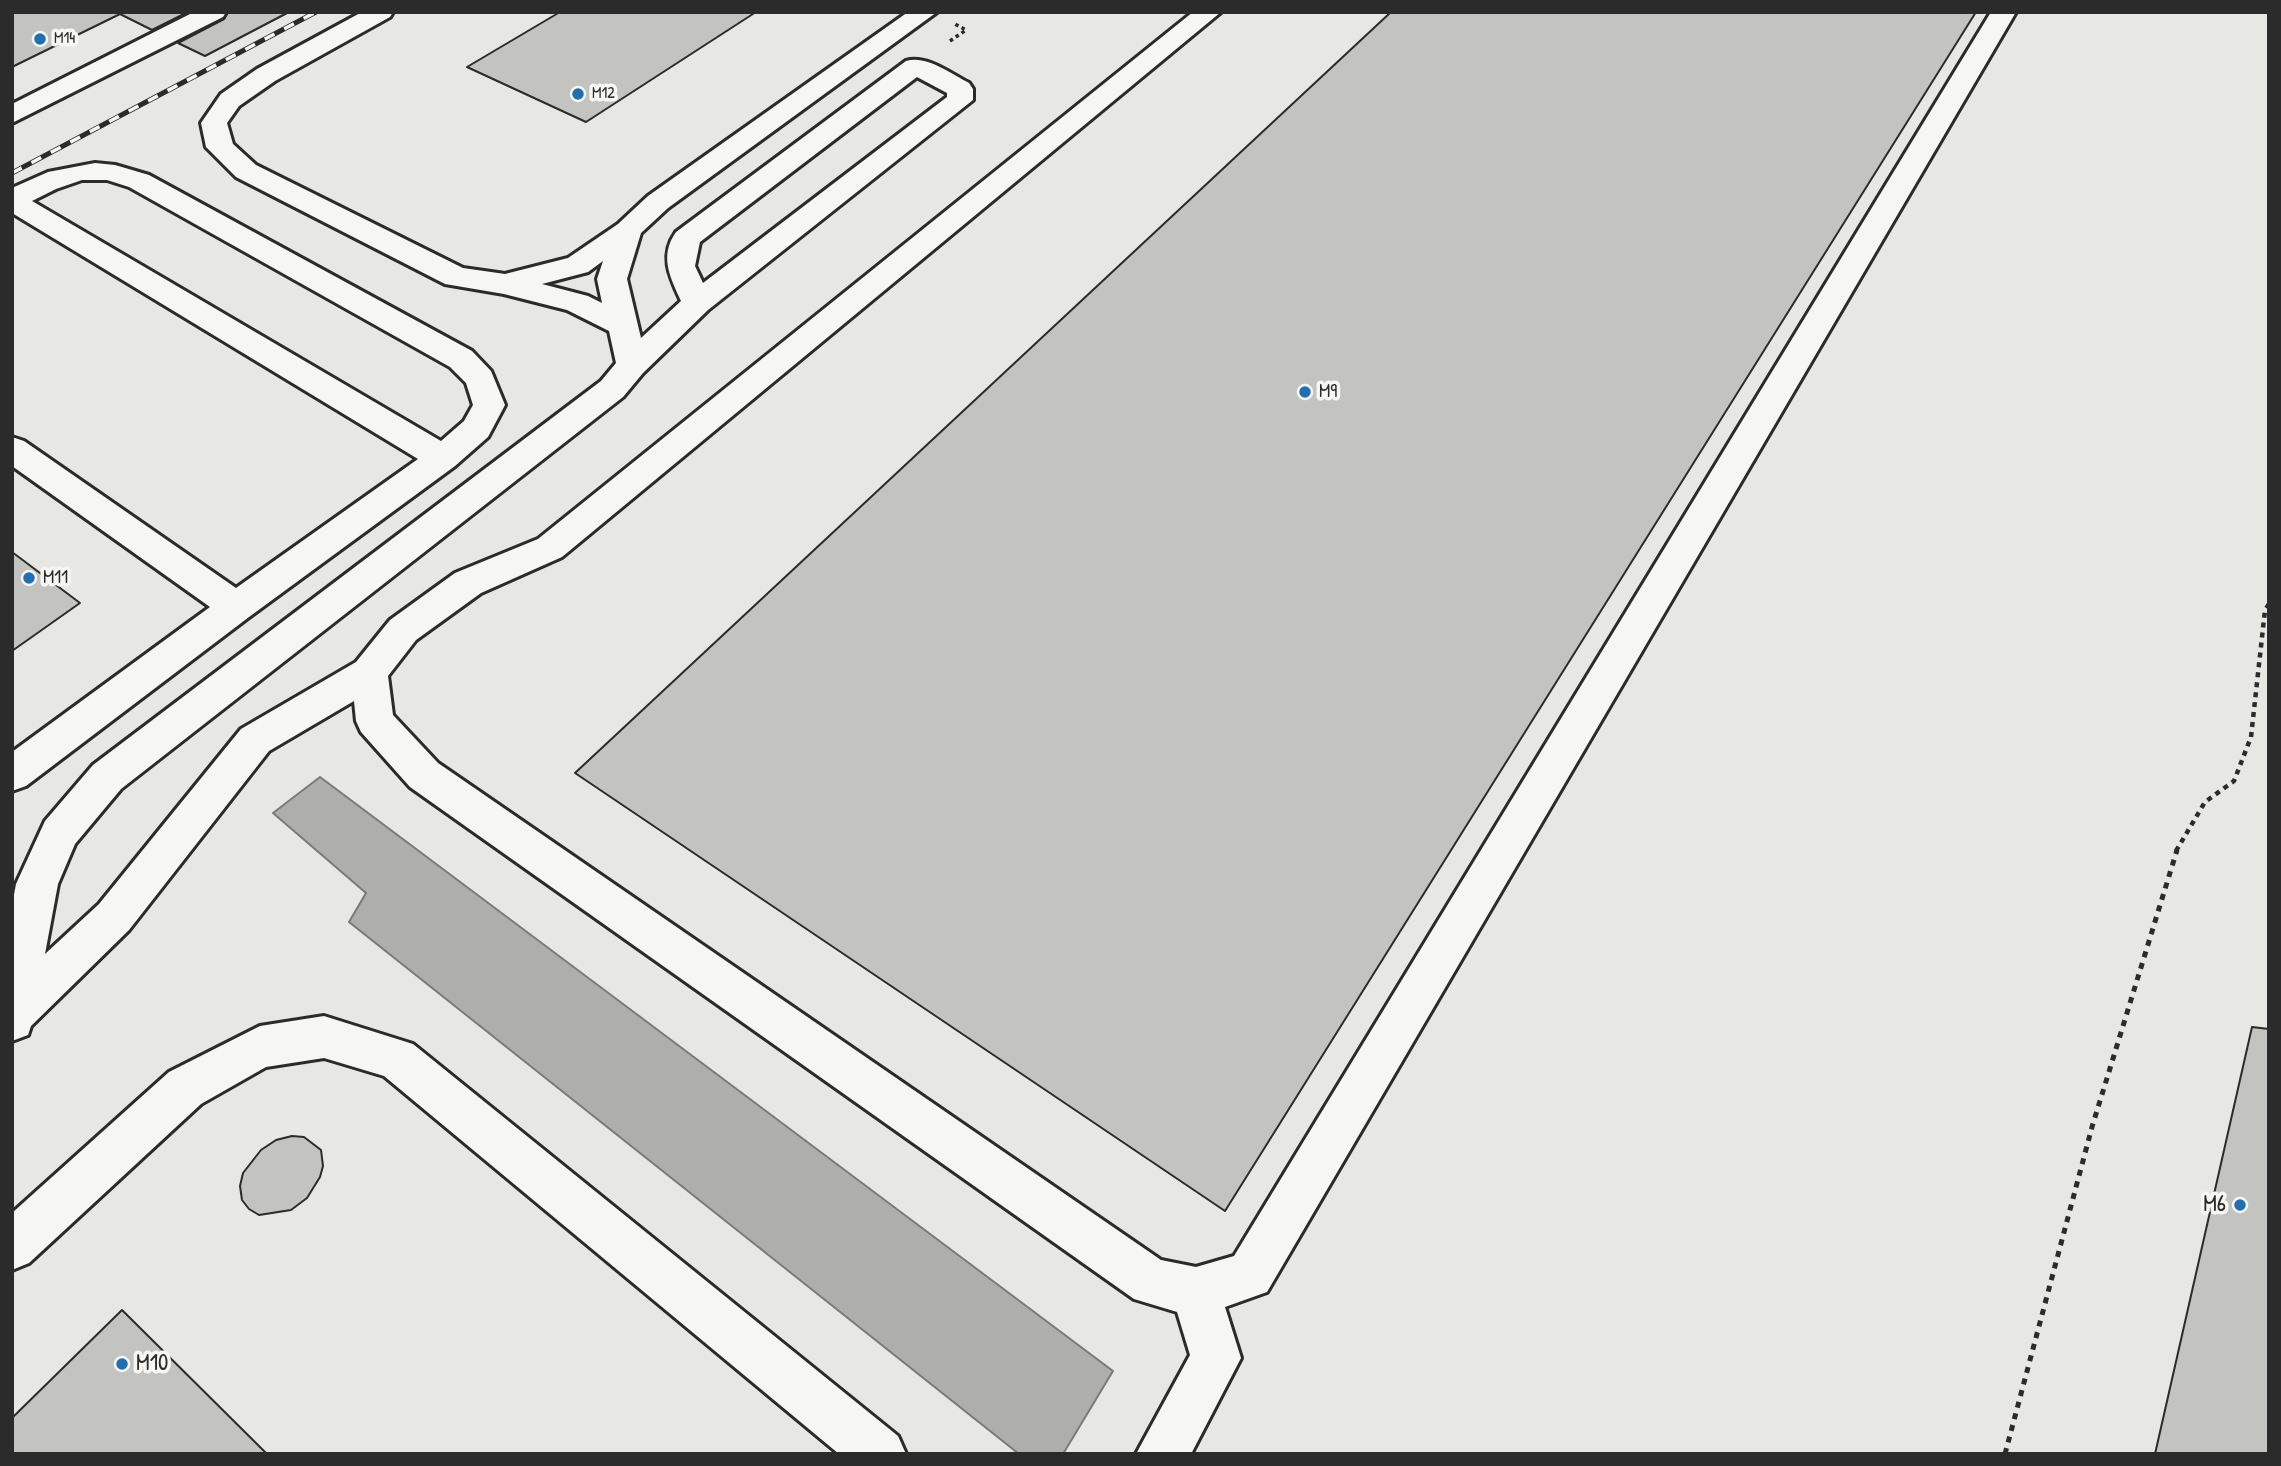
<!DOCTYPE html>
<html>
<head>
<meta charset="utf-8">
<style>
  body { margin:0 }
  #map { position:relative; width:2281px; height:1466px; overflow:hidden; background:#f6f6f2; font-family:"Patrick Hand",sans-serif }
  canvas { display:block }
  .frame { position:absolute; inset:0; border:14px solid #2b2b2b; pointer-events:none }
</style>
</head>
<body>
<div id="map">
<canvas width="2281" height="1466"></canvas>
<div class="frame"></div>
</div>
<script>
const ctx = document.querySelector('canvas').getContext('2d');
ctx.lineJoin = 'round';
function fillPath(path, color) { ctx.fillStyle = color; ctx.fill(path, 'evenodd'); }
function trace(path, color, width, dash) { ctx.strokeStyle = color; ctx.lineWidth = width; ctx.lineCap = dash ? 'butt' : 'round'; ctx.setLineDash(dash || []); ctx.stroke(path); }
function label(font, color, halo, rows, align = 'center') {
  ctx.font = font + ' "Patrick Hand",sans-serif'; ctx.lineWidth = 7; ctx.setLineDash([]); ctx.textBaseline = 'middle'; ctx.strokeStyle = halo; ctx.fillStyle = color; for (const [text, x, y, turn = 0] of rows) {
    ctx.save(); ctx.translate(x, y); ctx.rotate((+turn || 0) * Math.PI / 180); ctx.textAlign = isNaN(turn) ? turn : align; if (halo) ctx.strokeText(text, 0, 0); ctx.fillText(text, 0, 0); ctx.restore();
  }
}
const built = new Path2D(`
  M12 12H2269V1454H12Z`);
const water = new Path2D(`
  M320 777 1113 1371 1063 1454H1019L349 922 366 893 273 813Z`);
const building = new Path2D(`
  M12 12H188L152 30 120 14 12 67Z
  M228 12H289L205 56 178 43 224 19Z
  M560 12H756L586 122 467 67Z
  M1391 12H1976L1225 1211 575 773Z
  M12 552 80 603 12 651Z
  M2252 1027 2269 1029V1454H2155Z
  M292 1136 304 1137 321 1150 323 1166 320 1177 307 1198 291 1210 259 1215 249 1209 242 1200 240 1186 243 1173 261 1150 276 1140Z
  M122 1310 267 1454H12V1418Z`);
const pathFar2 = new Path2D(`
  M950 41 966 30 955 24`);
const pathFar1 = new Path2D(`
  M2176 851 2205 802 2234 781 2251 737 2265 610 2269 604`);
const path = new Path2D(`
  M2005 1454 2092 1127 2177 850`);
const minor = new Path2D(`
  M194 12H226L223 17 12 123V104Z
  M362 12H393L390 17 275 81 239 106 227 123 233 144 256 165 463 268 505 274 568 258 618 224 648 196 908 12H937L668 208 641 233 627 279 641 338 681 301C670 277 659 256 676 232L906 61C927 55 951 74 969 83L973 89V100L708 310 643 373 623 397 121 789 75 844 58 884 45 954 99 904 241 729 356 662 390 620 455 573 538 539 1193 12H1221L562 557 481 593 416 640 388 676 393 715 438 763 1161 1260 1196 1267 1234 1256 1991 12H2016L1267 1292 1225 1307 1241 1358 1191 1454H1136L1190 1355 1177 1312 1134 1299 410 787 361 732 356 721 354 701 269 751 129 930 31 1026 28 1035 12 1041V905L16 884 45 821 93 765 601 381 616 363 609 331 567 310 504 294 445 284 236 177 206 147 201 123 221 94 257 69ZM917 77 947 93V97L703 283 695 266 700 242ZM603 261 597 279 602 303 588 296 542 284 588 272Z
  M95 163 115 165 149 175 472 351 491 371 505 405 488 437 455 466 249 617 26 786 12 791V752L210 607 12 466V437L24 441 236 588 418 459 12 213V188L48 172ZM82 180H107L129 187 450 367 466 383 473 405 464 421 441 441 32 201 56 189Z
  M324 1016 413 1044 898 1436 906 1454H839L384 1076 324 1058 266 1067 201 1104 29 1263 12 1270V1213L169 1072 260 1026Z`);
const rail = new Path2D(`
  M12 173 316 12`);
const markers = [
  [40,39,7,"#1f6fb2"],
  [578,94,7,"#1f6fb2"],
  [1305,392,7,"#1f6fb2"],
  [29,578,7,"#1f6fb2"],
  [2240,1205,7,"#1f6fb2"],
  [122,1364,7,"#1f6fb2"]
];
const farPoinames = [
  ["M14",54,39],
  ["M12",592,94]
];
const poiNames = [
  ["M9",1319,392],
  ["M11",43,578]
];
const nearPoinames = [
  ["M6",2226,1205],
  ["M10",136,1364,"left"]
];
fillPath(built, '#e7e7e3');
fillPath(water, '#aeaeab');
trace(water, '#7a7a78', 2);
fillPath(building, '#c3c3c0');
trace(building, '#2b2b2b', 2);
trace(minor, '#2b2b2b', 6);
trace(pathFar2, '#2b2b2b', 3.5, [3.5, 3.5]);
trace(pathFar1, '#2b2b2b', 4.5, [5, 5]);
trace(path, '#2b2b2b', 5, [6, 6]);
fillPath(minor, '#f6f6f2');
trace(rail, '#2b2b2b', 5);
trace(rail, '#f6f6f2', 3.5, [11]);
for (const [x, y, r, color] of markers) { const dot = new Path2D(); dot.arc(x, y, r, 0, 2 * Math.PI); ctx.fillStyle = color; ctx.fill(dot); trace(dot, '#f6f6f2', 2.5); }
label('16px', '#2b2b2b', '#f6f6f2', farPoinames, 'left');
label('19px', '#2b2b2b', '#f6f6f2', poiNames, 'left');
label('23px', '#2b2b2b', '#f6f6f2', nearPoinames, 'right');
</script>
</body>
</html>
